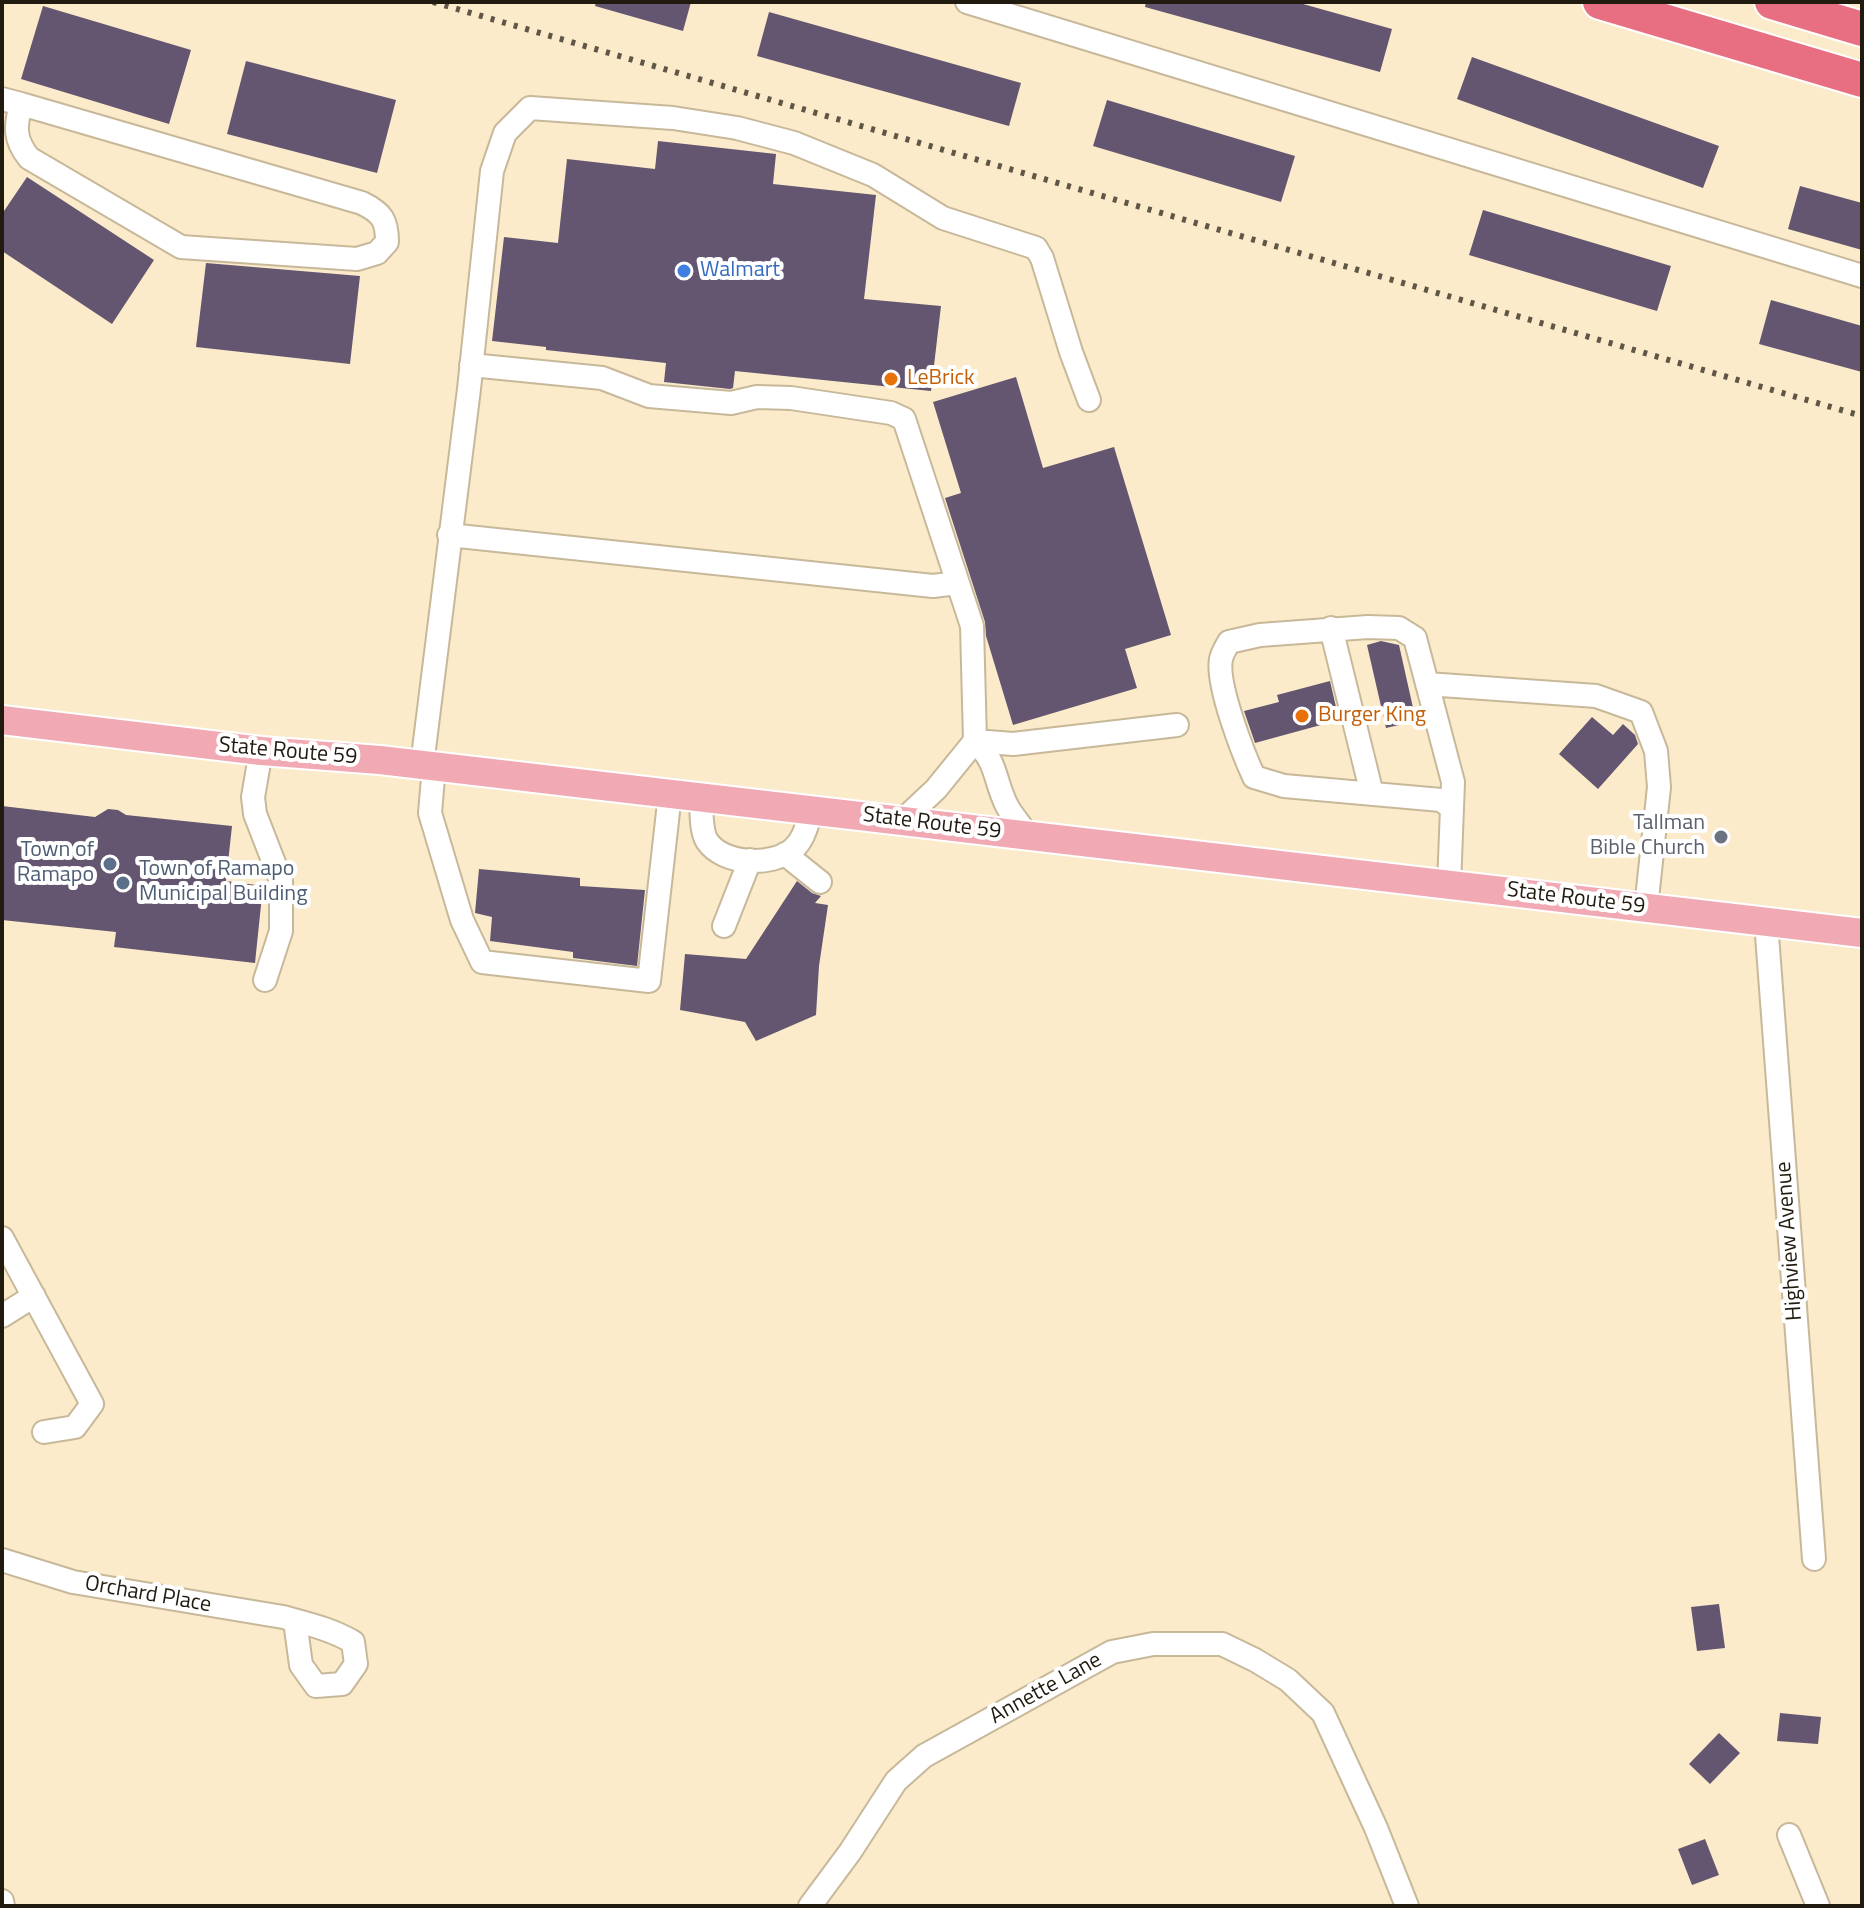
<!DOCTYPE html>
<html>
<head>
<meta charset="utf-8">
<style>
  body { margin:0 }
  #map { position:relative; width:1864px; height:1908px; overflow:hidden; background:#fbebcb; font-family:"Titillium Web",sans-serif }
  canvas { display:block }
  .frame { position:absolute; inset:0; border:4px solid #201a0f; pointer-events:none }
</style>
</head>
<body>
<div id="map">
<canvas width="1864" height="1908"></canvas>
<div class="frame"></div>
</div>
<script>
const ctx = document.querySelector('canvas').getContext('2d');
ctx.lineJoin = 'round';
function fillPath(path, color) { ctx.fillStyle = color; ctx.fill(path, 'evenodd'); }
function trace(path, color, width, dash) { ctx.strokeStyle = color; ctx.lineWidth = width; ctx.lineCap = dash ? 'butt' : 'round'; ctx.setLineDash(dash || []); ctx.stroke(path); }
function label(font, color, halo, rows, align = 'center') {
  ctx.font = font + ' "Titillium Web",sans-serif'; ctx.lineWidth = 8; ctx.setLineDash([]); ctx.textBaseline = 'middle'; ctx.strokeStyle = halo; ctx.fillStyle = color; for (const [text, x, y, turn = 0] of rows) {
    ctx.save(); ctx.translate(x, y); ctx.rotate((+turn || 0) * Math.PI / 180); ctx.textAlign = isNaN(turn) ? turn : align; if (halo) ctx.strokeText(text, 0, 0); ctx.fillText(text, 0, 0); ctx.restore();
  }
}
const building = new Path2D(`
  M596 2H691L683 31 595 6Z
  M1146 2H1296L1392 29 1380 72 1145 7Z
  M43 6 191 50 169 124 21 79Z
  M769 12 1021 83 1009 126 757 56Z
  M1472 57 1719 146 1703 188 1457 99Z
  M246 61 396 100 377 173 227 134Z
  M1107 100 1295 156 1281 202 1093 146Z
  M658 141 776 154 773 184 876 195 864 299 941 306 931 391 735 371 733 388 730 389 664 382 666 363 546 350V347L492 341 504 237 558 243 567 159 655 169Z
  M27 177 154 260 112 324 2 251V214Z
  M1800 186 1862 203V250L1788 229Z
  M1483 210 1671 266 1657 311 1469 255Z
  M206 263 360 276 350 364 196 347Z
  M1771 300 1862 326V372L1759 344Z
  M1016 377 1043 468 1114 447 1171 635 1125 649 1137 688 1013 725 986 636 985 622 945 498 961 493 933 402Z
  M1381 641 1399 645 1416 721 1386 728 1367 645Z
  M1330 681 1339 720 1255 743 1244 711 1279 702 1277 695Z
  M1592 717 1613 735 1623 724 1635 735 1638 744 1598 789 1559 754Z
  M2 806 95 817 108 809 118 810 126 815 232 826 226 881 263 886 255 963 114 947 116 932 2 920Z
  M479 869 580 878V886L645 890 637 966 573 958V952L490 941 492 917 475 913Z
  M797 881 812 893 821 896 815 903 828 905 819 966 816 1015 756 1041 745 1022 680 1010 685 954 746 959Z
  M1719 1604 1725 1648 1697 1651 1691 1607Z
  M1780 1713 1821 1717 1818 1744 1777 1741Z
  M1719 1733 1740 1753 1710 1784 1689 1764Z
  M1705 1839 1719 1875 1692 1885 1678 1849Z`);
const minor = new Path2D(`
  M967 2 1862 276
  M2 99 21 104 362 203C382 213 387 220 387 242L377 253 357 259 181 247 29 158C14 139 15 127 21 104
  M471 365 602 378 649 396 731 403 757 397 791 398 891 413 904 419 972 626 975 741 936 789 902 821
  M449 535 933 586 957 583
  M1331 628 1372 794
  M1427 684 1596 696 1641 712 1656 751 1659 787 1646 908
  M975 741 1013 744 1177 725
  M975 741C998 764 993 776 1006 804 1011 815 1021 825 1028 836
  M261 751 253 797 255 814 281 881V931L265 980
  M422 765 469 389 492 171 505 133 530 108 673 118 737 128 794 143 873 175 943 218 1036 248 1042 258 1071 352 1089 400
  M434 766 430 813 462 920 482 962 649 981 670 794
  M701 797C702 810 700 829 707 841 723 865 772 867 793 849 804 840 807 824 812 810
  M785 854 820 882
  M1449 885 1452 808 1441 800 1284 786 1254 777C1243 753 1216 684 1221 659 1222 654 1226 647 1229 642L1260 635 1368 627 1399 628 1415 638 1453 782 1452 808
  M1766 922 1814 1559
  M724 926 750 860
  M2 1238 92 1404 75 1427 44 1432
  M2 1316 34 1296
  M2 1560 73 1582 283 1617C308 1624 331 1629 353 1642L356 1664 342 1684 316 1686 301 1665 295 1621
  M1789 1835 1818 1906
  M2 1901 3 1906
  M810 1906 850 1852 896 1781 924 1756 1112 1652 1153 1644H1222L1255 1660 1288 1680 1323 1713 1376 1828 1407 1906`);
const major = new Path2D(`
  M2 720 261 751 380 760 1862 933`);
const highway = new Path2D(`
  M1600 2 1862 80
  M1772 2 1862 29`);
const rail = new Path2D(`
  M433 2 1862 416`);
const markers = [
  [684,271,8,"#3f7fe0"],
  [891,379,8,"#e8710a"],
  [1302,716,8,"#e8710a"],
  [1721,837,8,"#6b7280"],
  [110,864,8,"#5c6f8a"],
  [123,883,8,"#5c6f8a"]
];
const shopNames = [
  ["Walmart",700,271]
];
const foodNames = [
  ["LeBrick",907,379],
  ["Burger King",1318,716]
];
const streetNames = [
  ["State Route 59",288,752,5],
  ["State Route 59",932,824,7],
  ["State Route 59",1576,899,7],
  ["Highview Avenue",1790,1241,-94],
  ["Orchard Place",148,1595,10],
  ["Annette Lane",1046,1689,-29]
];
const worshipNames = [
  ["Tallman",1705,824],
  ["Bible Church",1705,849]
];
const serviceNames = [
  ["Town of",94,851],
  ["Ramapo",94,876],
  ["Town of Ramapo",139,870,"left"],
  ["Municipal Building",139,895,"left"]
];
fillPath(building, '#645670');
trace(minor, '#c8b89a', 26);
trace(major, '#fff', 32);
trace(highway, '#fff', 38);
trace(minor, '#fff', 22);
trace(major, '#f1a9b3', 28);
trace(highway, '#e76f81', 34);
trace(rail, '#5f5645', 6, [4, 8]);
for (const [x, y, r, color] of markers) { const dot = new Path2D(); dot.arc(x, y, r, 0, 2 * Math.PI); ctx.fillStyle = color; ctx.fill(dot); trace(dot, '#fff', 3); }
label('22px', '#366cbe', '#fff', shopNames, 'left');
label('22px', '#c56008', '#fff', foodNames, 'left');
label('22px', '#201a0f', '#fff', streetNames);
label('22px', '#5b616d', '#fff', worshipNames, 'right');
label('22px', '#4e5e75', '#fff', serviceNames, 'right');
</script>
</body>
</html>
